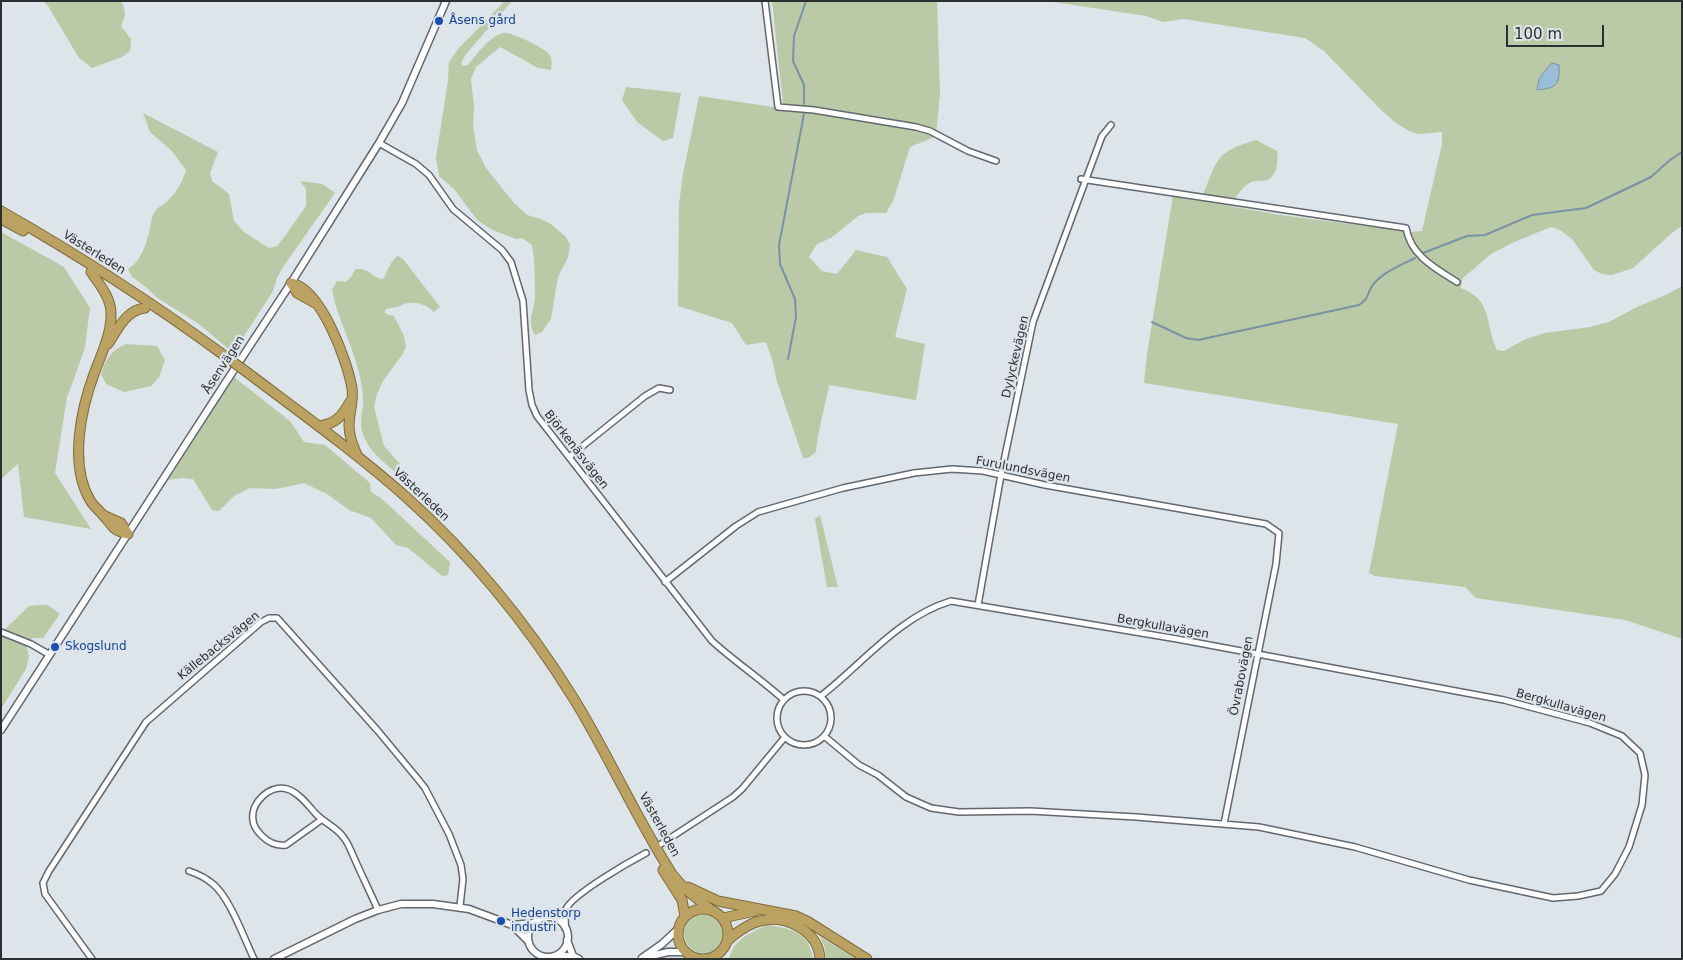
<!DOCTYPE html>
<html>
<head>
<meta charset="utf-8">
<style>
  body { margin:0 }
  #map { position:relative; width:1683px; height:960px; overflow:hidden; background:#dde4ea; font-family:"DejaVu Sans",sans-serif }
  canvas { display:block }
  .frame { position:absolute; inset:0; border:2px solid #2c2f31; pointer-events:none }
  .scale { position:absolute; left:1506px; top:25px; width:98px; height:22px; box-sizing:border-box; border:2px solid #2c2f31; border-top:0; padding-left:6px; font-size:15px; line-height:18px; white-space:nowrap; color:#2c2f31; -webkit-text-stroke:4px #dde4ea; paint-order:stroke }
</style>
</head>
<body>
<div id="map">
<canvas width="1683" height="960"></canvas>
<div class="frame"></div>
<div class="scale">100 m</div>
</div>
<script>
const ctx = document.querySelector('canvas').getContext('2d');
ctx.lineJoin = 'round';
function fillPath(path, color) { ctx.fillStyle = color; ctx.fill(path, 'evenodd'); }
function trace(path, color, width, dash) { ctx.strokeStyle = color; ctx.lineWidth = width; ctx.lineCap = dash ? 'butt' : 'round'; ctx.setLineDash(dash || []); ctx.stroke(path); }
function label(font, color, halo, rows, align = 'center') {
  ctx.font = font + ' "DejaVu Sans",sans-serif'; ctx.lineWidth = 4.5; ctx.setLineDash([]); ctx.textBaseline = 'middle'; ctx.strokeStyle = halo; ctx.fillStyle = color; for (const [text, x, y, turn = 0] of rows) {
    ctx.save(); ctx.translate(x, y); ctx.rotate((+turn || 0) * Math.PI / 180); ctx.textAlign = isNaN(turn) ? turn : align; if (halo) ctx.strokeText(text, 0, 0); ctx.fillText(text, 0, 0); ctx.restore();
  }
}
const green = new Path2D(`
  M43 1H120L123 4 125 15 121 26 131 39 130 51 122 57 92 68 79 58 48 6Z
  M505 1H512L466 54 461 63 463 66 468 65C477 54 489 37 503 33 510 31 544 48 549 54 553 59 551 64 551 70L538 68 500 47 476 67 471 79 474 107 473 125 477 150 486 168 514 203 527 215 541 219 552 225 566 237 570 245 568 257 558 277 551 319 542 332 535 335C526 320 534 313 535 297 535 280 535 261 532 245L522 238 516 239 493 230 478 221 454 189 439 176 436 158 448 80 449 62 458 49Z
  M772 1H937L940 93 936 134 932 138 910 147 893 201 886 213H866L858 216 831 238 817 244 809 257 822 271 837 274 856 250 887 257 907 289 895 337 925 344 916 400 829 385C825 407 818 429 816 452L808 458H803L777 381 772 359 766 342 746 345 732 323 678 306 679 204 683 174 699 96 773 107 783 103Z
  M1047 1H1682V226L1673 232 1633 268 1612 275 1602 274 1594 270 1572 239 1560 230 1551 227 1514 242 1491 254 1462 279 1461 288C1494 301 1484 323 1497 350L1504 351 1526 339 1545 333 1590 327 1609 322 1637 307 1668 294 1682 286V639L1625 620 1476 598 1465 587 1375 576 1369 573 1398 424 1144 383 1147 354 1172 202V196L1280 215 1411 232 1422 231 1442 144V132L1418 134 1409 131 1396 123 1382 111 1324 51 1305 38 1184 19 1163 22 1146 16Z
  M626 87 681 93 673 138 663 141 637 122 622 100Z
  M143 113 218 152 210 173 212 181 229 194 234 221 244 232 269 248 277 246 285 236 306 206V189L300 181 322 184 335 193 283 267 277 278 273 291 237 347 232 352 199 324 156 297 147 288 132 277 128 269C139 263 145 248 148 236 151 228 150 218 156 210 158 207 162 206 165 203 175 195 183 182 186 170L171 150 150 132Z
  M1256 140 1277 151C1278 161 1278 175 1267 180 1262 182 1256 180 1251 182 1243 186 1239 193 1234 200L1203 195C1218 158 1216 152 1256 140Z
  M1 232 64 267 90 308 85 347 74 379 67 397 55 473 91 529 24 517 18 464 1 479Z
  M398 256 403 259 440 307 434 312C426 304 414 301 404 304 401 305 399 307 396 307 391 309 390 307 385 310V313L389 315 394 316 404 336 406 347 402 355 383 381 377 394 374 407 384 446 400 464V472L396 473C384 462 371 453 365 439 357 423 364 413 363 397 361 359 339 326 332 290L337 281 346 282 352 276 355 269C372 268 371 278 383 279 388 271 390 261 398 256Z
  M126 344 157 346 165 360 159 377 151 386 124 392 106 384 101 374C106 359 111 350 126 344Z
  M234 377 290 421 304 442 325 445 370 483 371 492 381 498 450 562 448 575 442 576 408 548 396 545 371 518 349 510 327 494 304 483 276 489 250 488 234 496 219 511 212 510 193 479 182 478 168 480Z
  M820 515 838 587H827L815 519Z
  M38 605H48L60 614 43 638H33L26 644 29 657 26 669 1 709V633L29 606Z
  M684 933a20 20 0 1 1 40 0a20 20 0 1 1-40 0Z
  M767 925C789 928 810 932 813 959H729C734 939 750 933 767 925Z
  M820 937 855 958 857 959H826L825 948Z`);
const water = new Path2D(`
  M1552 63 1559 65C1560 85 1557 88 1537 90L1539 79Z`);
const stream = new Path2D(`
  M804 104V85L793 61 794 36 806 1
  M1423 253 1467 236 1485 235 1532 215 1586 208 1651 177 1670 160 1682 152
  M1152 322 1186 338 1198 340 1359 305C1370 297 1366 296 1372 286 1381 273 1401 265 1415 258
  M788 359 796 317 795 299 780 264 779 245 804 114`);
const minor = new Path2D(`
  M765 1 778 107 814 110 916 127 930 131 968 151 996 161
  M379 143 416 164 429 175 453 209 502 250 511 262 523 301 529 390 532 405 537 416 712 641C735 662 761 679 784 700
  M1081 179 1406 228C1411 256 1435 268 1457 282
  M569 457 645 396 659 388 670 390
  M665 582 736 526 758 512 843 488 914 473 952 469 983 471 1045 485 1266 524 1279 533 1276 564 1224 824
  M978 605 1001 475 1033 322 1102 136 1111 125
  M1 632 31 644 50 655
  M777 718a27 27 0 1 1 54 0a27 27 0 1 1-54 0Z
  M821 696C862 664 900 616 951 601L1177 639 1504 700 1590 723 1622 736 1640 753 1645 775 1642 805 1629 847 1615 874 1601 891 1578 896 1553 898 1469 880 1355 847 1259 827 1136 817 1030 811 959 812 931 808 906 797 878 775 859 765 824 736
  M321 820 286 845C277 846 269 843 262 836 258 832 253 826 253 820 250 803 270 784 287 789 298 792 308 805 315 813 324 823 337 827 344 838 349 844 352 854 356 862 363 878 371 894 378 910
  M661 844 733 797 742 789 785 737
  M189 871C198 874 206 878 213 884 230 898 244 938 254 959
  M553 918 565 911
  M565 928C566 923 564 914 566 909 573 894 629 862 646 853
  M92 959 45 894 43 883 49 871 146 722 261 622 269 618H277L286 628 378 731 417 778 425 788 449 834 461 865 463 879 460 906`);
const tertiary = new Path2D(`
  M1 730 224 385 291 283 379 143 402 103 446 1
  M528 937a20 20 0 1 1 40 0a20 20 0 1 1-40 0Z
  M512 925 534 923
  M567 940 573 956 579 959
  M554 956H573
  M647 957 668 952H685
  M642 958 662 944 678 929
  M274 959 355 919 378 910 401 904H433L469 909 512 925 529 942`);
const trunk = new Path2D(`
  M1 211C80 256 156 305 229 359
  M1 219 23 231
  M91 272C99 284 110 296 111 312 112 333 101 355 94 374 81 409 69 465 90 500 93 506 98 509 102 514 114 526 109 529 128 534
  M291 283C321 289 347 360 352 388 354 401 349 413 349 426 349 436 353 446 357 455
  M291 283 297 293 315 303
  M108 344C118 329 126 310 145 308
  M248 373C301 413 355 452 405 496 471 555 528 625 574 699 609 756 636 818 672 874L685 889 710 909
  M319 426C336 424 342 416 350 402
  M103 515 121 523 128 534
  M663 870 682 900 685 916
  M688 887 718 901 796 916 807 921 867 959
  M678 934a25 25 0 1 1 50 0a25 25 0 1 1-50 0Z
  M723 918 755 911
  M727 941C738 931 750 922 765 920 789 916 819 933 820 959`);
const trunkBridge = new Path2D(`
  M229 359 248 373`);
const markers = [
  [439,21,5,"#1a4fb4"],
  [55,647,5,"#1a4fb4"],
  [501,921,5,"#1a4fb4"]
];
const transitNames = [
  ["Åsens gård",449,21],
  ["Skogslund",65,647],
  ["Hedenstorp",511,914],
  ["industri",511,928]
];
const streetNames = [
  ["Västerleden",94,253,32],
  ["Dylyckevägen",1016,357,-77],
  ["Åsenvägen",224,365,-57],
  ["Björkenäsvägen",576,450,52],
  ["Furulundsvägen",1023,470,11],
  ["Västerleden",421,495,43],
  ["Bergkullavägen",1163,627,10],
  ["Källebacksvägen",219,646,-39],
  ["Övrabovägen",1242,676,-79],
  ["Bergkullavägen",1561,706,16],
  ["Västerleden",659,825,61]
];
fillPath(green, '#bac9a6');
fillPath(water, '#9abdda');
trace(water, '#7992a7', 1);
trace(stream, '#7992a7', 2);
trace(minor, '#62686d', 8);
trace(tertiary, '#62686d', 9);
trace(trunk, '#7e6b38', 11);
trace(minor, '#fff', 5);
trace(tertiary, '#fff', 6);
trace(trunk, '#bba262', 9);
trace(trunkBridge, '#7e6b38', 11, []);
trace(trunkBridge, '#bba262', 9);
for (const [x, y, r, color] of markers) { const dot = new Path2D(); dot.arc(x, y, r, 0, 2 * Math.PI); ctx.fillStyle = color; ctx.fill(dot); trace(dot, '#dde4ea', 2); }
label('12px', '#164399', '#dde4ea', transitNames, 'left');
label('12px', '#2c2f31', '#dde4ea', streetNames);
</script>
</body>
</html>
